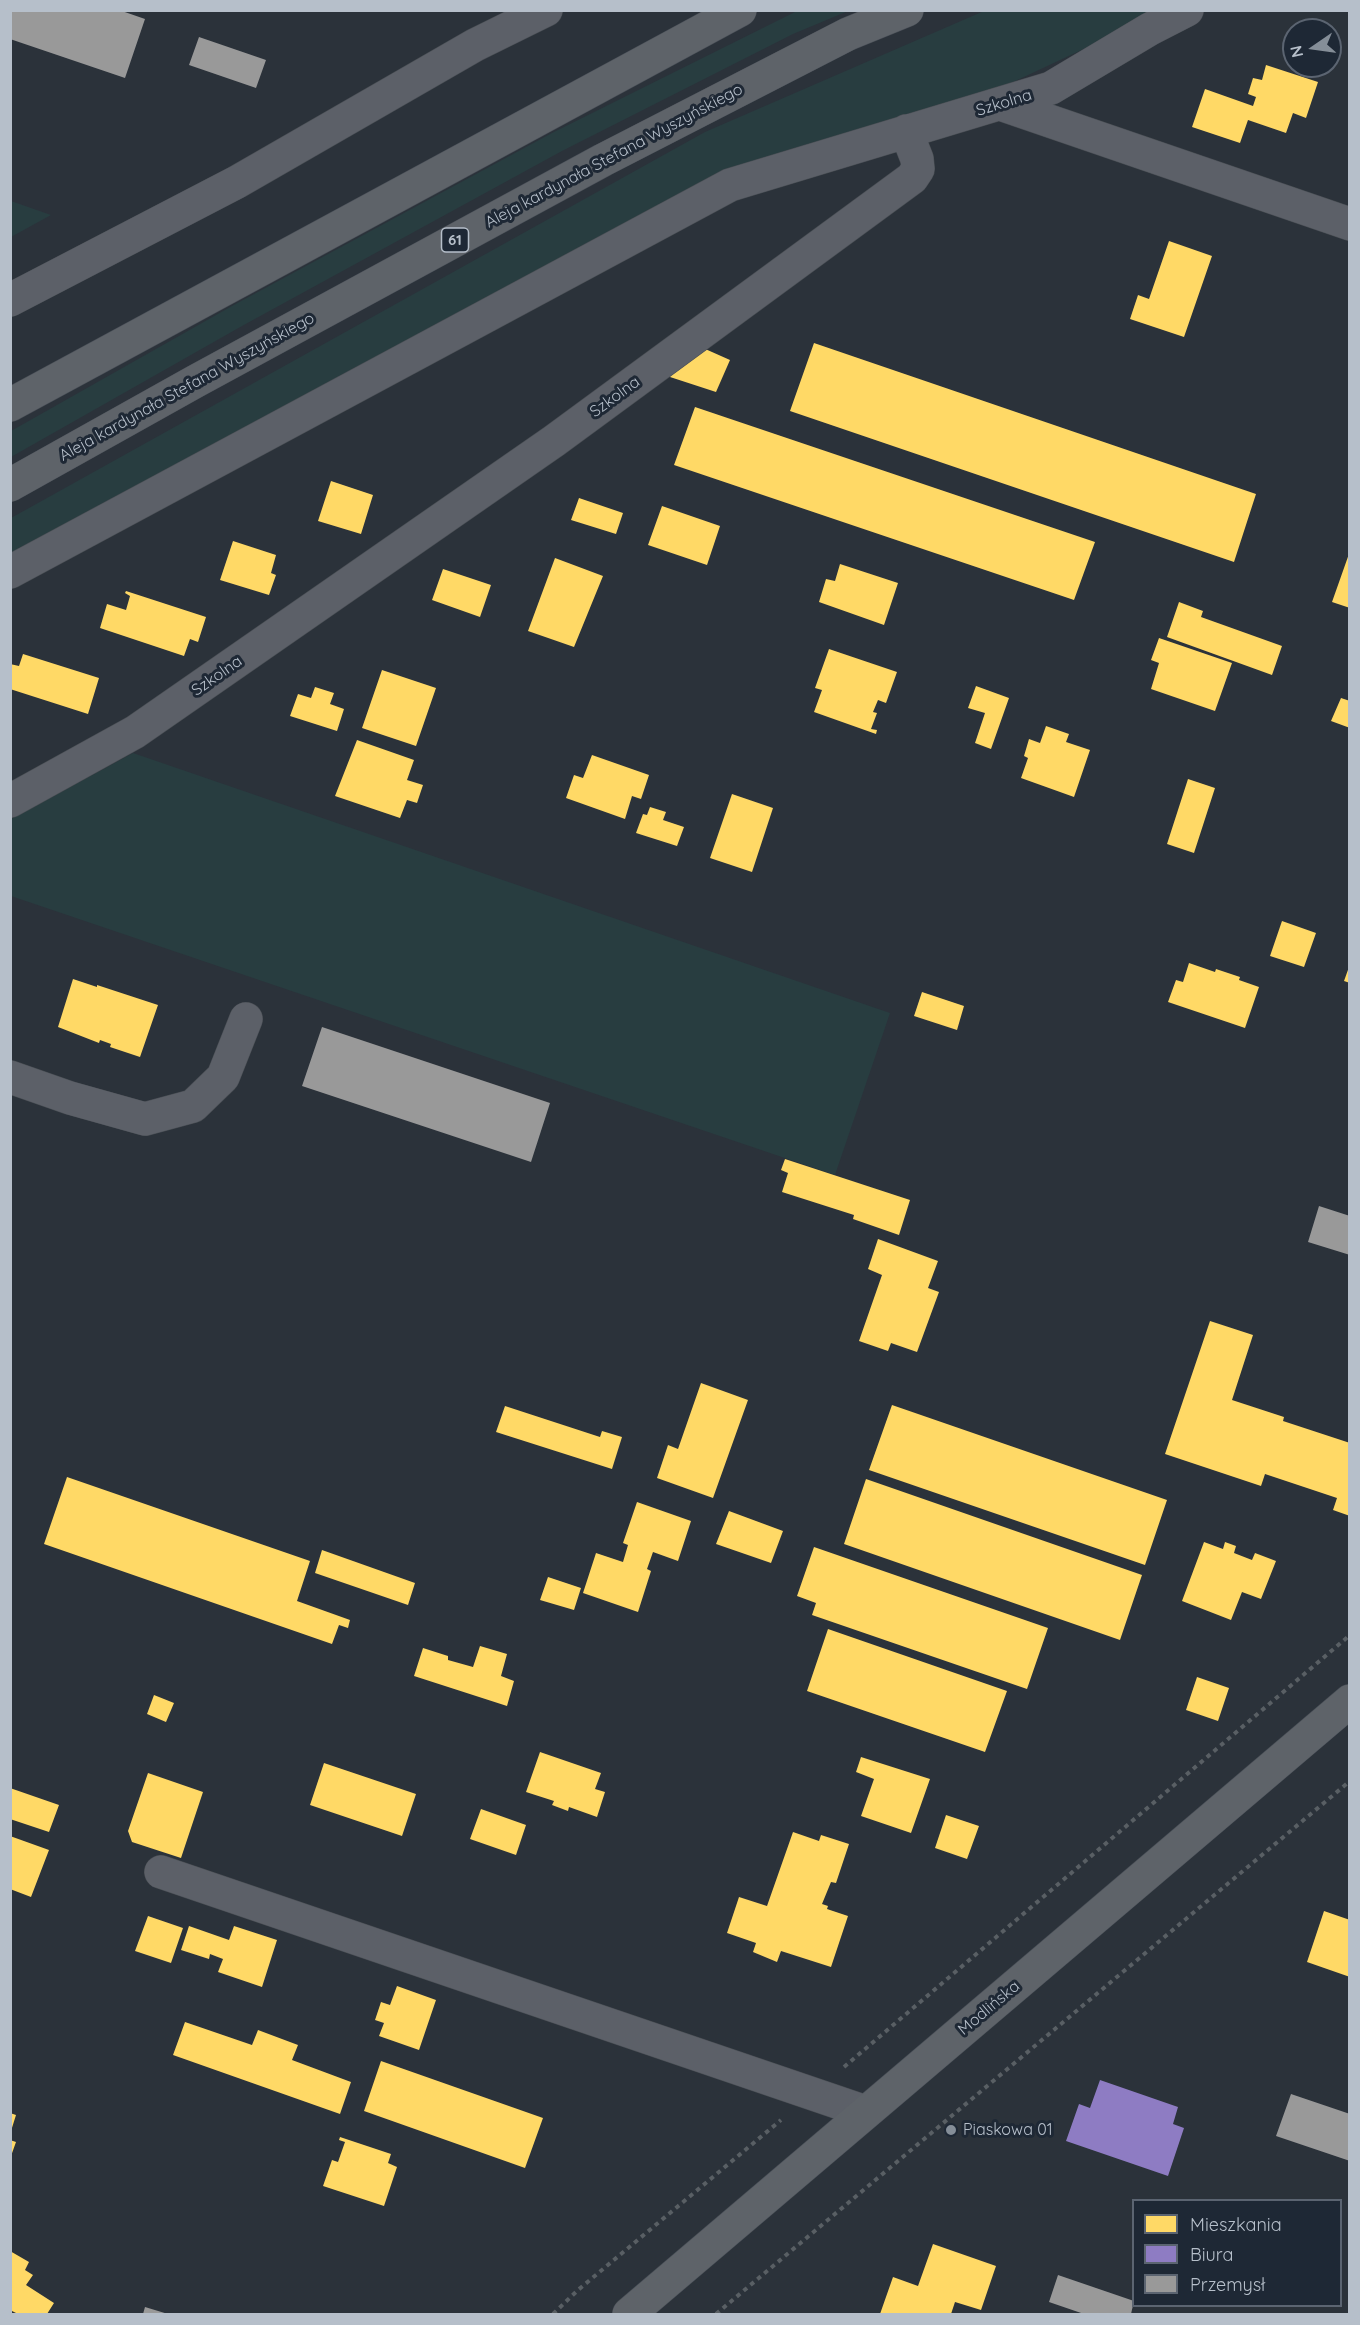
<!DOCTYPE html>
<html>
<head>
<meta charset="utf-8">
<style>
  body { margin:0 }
  #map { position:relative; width:1360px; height:2325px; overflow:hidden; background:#2b323a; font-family:Quicksand,sans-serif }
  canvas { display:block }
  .frame { position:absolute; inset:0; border:12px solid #b6bfca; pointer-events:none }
  .legend { position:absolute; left:1132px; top:2199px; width:210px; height:108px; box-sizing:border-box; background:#1e2835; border:2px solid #5b6471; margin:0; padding:8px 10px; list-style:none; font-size:18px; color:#b6bfca }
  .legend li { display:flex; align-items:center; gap:12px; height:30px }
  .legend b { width:30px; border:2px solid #5b6471 }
  .north { position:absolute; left:1282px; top:18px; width:60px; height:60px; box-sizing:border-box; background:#1e2835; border:2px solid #5b6471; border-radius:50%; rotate:257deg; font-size:16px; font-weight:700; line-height:24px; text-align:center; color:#b6bfca }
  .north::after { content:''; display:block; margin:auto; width:21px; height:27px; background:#858e98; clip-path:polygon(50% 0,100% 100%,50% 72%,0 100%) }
</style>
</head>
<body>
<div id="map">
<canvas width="1360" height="2325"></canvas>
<div class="frame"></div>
<ul class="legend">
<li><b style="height:16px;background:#ffd966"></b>Mieszkania</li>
<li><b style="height:16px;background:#8e7cc3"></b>Biura</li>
<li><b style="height:16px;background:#999"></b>Przemysł</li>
</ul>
<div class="north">N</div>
</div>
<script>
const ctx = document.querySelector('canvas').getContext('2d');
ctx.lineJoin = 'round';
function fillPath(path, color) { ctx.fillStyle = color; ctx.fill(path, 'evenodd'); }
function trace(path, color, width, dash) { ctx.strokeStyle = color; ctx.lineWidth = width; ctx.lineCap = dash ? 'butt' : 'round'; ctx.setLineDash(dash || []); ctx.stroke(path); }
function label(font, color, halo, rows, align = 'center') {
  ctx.font = font + ' Quicksand,sans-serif'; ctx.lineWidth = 6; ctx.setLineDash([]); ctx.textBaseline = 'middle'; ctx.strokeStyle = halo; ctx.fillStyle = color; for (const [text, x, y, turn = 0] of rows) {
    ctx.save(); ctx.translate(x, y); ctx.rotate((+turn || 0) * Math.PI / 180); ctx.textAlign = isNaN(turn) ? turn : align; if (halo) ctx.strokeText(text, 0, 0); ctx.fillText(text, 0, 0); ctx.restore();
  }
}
const green = new Path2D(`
  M799 10 848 11 793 34 562 151 242 326 11 457V431L232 306 552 133Z
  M984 11H1153L1090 46 1011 83 914 115 717 174 11 554V518L705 132Z
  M11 201 51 215 11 237Z
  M133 753 890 1013 835 1175 11 896V819Z`);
const homes = new Path2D(`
  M1266 65 1318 82 1306 118 1293 113 1286 133 1248 120 1240 143 1192 127 1205 89 1253 106 1256 97 1248 94 1253 78 1262 80Z
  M1169 241 1212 256 1184 337 1130 319 1138 295 1149 299Z
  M814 343 1256 494 1234 562 790 411Z
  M703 348 730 360 716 392 670 377 672 370Z
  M695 407 1095 542 1074 600 674 465Z
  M331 481 373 495 361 534 318 521Z
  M579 498 623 513 616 534 571 520Z
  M662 506 720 526 707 565 648 545Z
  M233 541 276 555 271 573 276 575 269 595 220 580Z
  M1350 551V608L1332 602Z
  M555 558 603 576 574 647 528 631Z
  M840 564 898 583 884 625 819 602 826 579 835 581Z
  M443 569 491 585 480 617 432 600Z
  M126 591 206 617 198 642 190 639 184 656 100 628 107 604 126 610 130 596 125 593Z
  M1179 602 1203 611 1201 617 1282 646 1272 675 1167 637Z
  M1159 638 1232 663 1215 711 1151 689 1159 663 1151 660Z
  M829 649 897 672 886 703 878 700 873 712 877 713 871 729 877 730 876 734 814 712 822 690 815 688Z
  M23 654 99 678 88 714 10 689V664L19 666Z
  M382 670 436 688 416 746 362 728Z
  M976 686 1009 698 991 749 975 743 985 713 968 708Z
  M315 687 334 693 330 704 344 709 337 731 290 716 298 694 311 698Z
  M1341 698 1350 701V728L1331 721Z
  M1046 726 1069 734 1066 742 1090 750 1074 797 1021 778 1028 758 1024 756 1029 739 1040 743Z
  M357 740 414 760 407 780 423 785 417 803 407 800 400 818 335 796Z
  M592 755 649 775 641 799 632 796 625 819 566 798 574 775 583 778Z
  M1188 779 1215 788 1194 853 1167 844Z
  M732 794 773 808 752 872 710 858Z
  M650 807 666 812 663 820 684 827 677 846 636 833 643 814 647 815Z
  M1282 921 1316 933 1304 967 1270 956Z
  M1189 963 1215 972 1216 969 1240 977 1239 980 1259 987 1245 1028 1168 1002 1176 980 1183 982Z
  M1349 967H1350V983L1344 981Z
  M73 979 97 987V985L158 1005 140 1057 110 1047 111 1044 100 1040 99 1043 58 1027Z
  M922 992 964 1006 957 1030 914 1016Z
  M785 1159 910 1200 899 1235 853 1219 854 1215 782 1192 788 1173 781 1170Z
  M878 1239 938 1261 928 1288 939 1292 917 1352 891 1343 888 1351 859 1341 882 1275 868 1269Z
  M1210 1321 1253 1335 1232 1400 1284 1417 1283 1421 1350 1443V1516L1333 1510 1337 1498 1265 1474 1261 1486 1165 1454Z
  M701 1383 748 1400 713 1498 657 1478 668 1445 678 1449Z
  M892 1405 1167 1500 1145 1565 869 1470Z
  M505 1406 600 1437 602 1431 622 1437 612 1469 496 1432Z
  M67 1477 310 1561 297 1601 350 1620 348 1628 339 1625 332 1644 44 1544Z
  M866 1479 1142 1575 1120 1640 844 1544Z
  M637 1502 691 1521 678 1561 653 1552 647 1569 651 1571 638 1612 583 1593 596 1553 623 1562 628 1545 623 1543Z
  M729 1511 783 1531 771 1563 716 1544Z
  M1204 1542 1223 1549 1225 1542 1236 1546 1234 1553 1252 1560 1255 1553 1276 1561 1261 1599 1242 1592 1231 1620 1182 1601Z
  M814 1547 1048 1628 1027 1689 812 1615 816 1603 797 1596Z
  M322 1550 415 1583 408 1605 315 1573Z
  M548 1577 581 1588 574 1610 540 1600Z
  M828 1629 1007 1691 985 1752 807 1691Z
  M480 1646 507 1654 501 1676 514 1681 507 1706 414 1676 423 1648 448 1656V1660L473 1667Z
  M1197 1677 1229 1688 1218 1721 1186 1710Z
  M154 1695 174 1703 166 1722 147 1714Z
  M540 1752 601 1773 595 1789 605 1792 597 1817 569 1807 568 1811 552 1805 554 1801 526 1792Z
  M861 1757 930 1779 911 1833 861 1816 874 1779 856 1772Z
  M324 1763 416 1794 402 1836 310 1805Z
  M148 1773 203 1792 181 1858 132 1842 128 1831Z
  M10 1788 59 1805 49 1832 10 1819Z
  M481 1809 526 1825 516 1855 470 1839Z
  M946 1815 979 1826 967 1859 935 1848Z
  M793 1832 819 1841 821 1835 849 1844 836 1883 831 1882 822 1904 828 1906 827 1909 848 1916 831 1967 781 1951 777 1962 753 1952 756 1943 727 1933 739 1897 767 1906Z
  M10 1836 49 1850 31 1897 10 1889Z
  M1324 1911 1350 1920V1977L1307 1962Z
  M148 1916 183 1928 171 1963 135 1951Z
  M189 1926 229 1940 234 1926 277 1940 262 1987 218 1972 223 1959 210 1954 209 1959 181 1950Z
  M397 1986 436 2000 419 2050 379 2036 384 2023 375 2020 381 2002 390 2005Z
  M185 2022 252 2045 258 2030 298 2045 292 2060 351 2082 340 2114 173 2055Z
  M381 2061 543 2118 525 2168 364 2111Z
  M10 2113 16 2115 11 2131H10Z
  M340 2137 391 2154 388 2163 397 2167 384 2206 323 2186 332 2160 338 2162 345 2142 339 2140Z
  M10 2140 16 2142 11 2156H10Z
  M933 2244 996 2266 981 2310 955 2302 951 2314H880L893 2277 918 2286Z
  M10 2251 29 2262 25 2270 33 2275 26 2285 54 2303 47 2314H18L10 2310Z`);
const offices = new Path2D(`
  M1100 2080 1178 2107 1173 2124 1184 2128 1168 2176 1066 2141 1079 2104 1090 2108Z`);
const industry = new Path2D(`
  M10 10H119L145 19 125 78 10 39Z
  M199 37 266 60 256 88 189 65Z
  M322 1027 550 1103 531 1162 302 1086Z
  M1319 1206 1350 1216V1255L1308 1242Z
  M1291 2094 1350 2114V2161L1276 2136Z
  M1058 2275 1134 2301 1131 2314H1084L1049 2302Z
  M145 2307 168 2314H143Z`);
const path = new Path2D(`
  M844 2067 1350 1635
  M553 2314 578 2290 781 2120
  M716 2314 1350 1781`);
const minor = new Path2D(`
  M1000 104 1350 224
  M10 300 237 182 475 45 546 10
  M10 572 730 185 1051 88 1150 29 1187 10
  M10 801 135 732 554 441 912 178 918 169 917 159 906 131
  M10 1077 70 1098 145 1119 193 1106 223 1077 246 1019
  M161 1872 866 2112`);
const major = new Path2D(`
  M10 405 740 10
  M10 485 196 381 603 160 848 34 907 10
  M629 2314 1350 1701`);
const markers = [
  [951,2130,6,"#858e98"]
];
const shields = [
  [455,240,27]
];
const shieldNames = [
  ["61",455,240]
];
const streetNames = [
  ["Szkolna",1004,103,-17],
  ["Aleja kardynała Stefana Wyszyńskiego",614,156,-28],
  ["Aleja kardynała Stefana Wyszyńskiego",187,387,-29],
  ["Szkolna",615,397,-36],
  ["Szkolna",217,676,-35],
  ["Modlińska",989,2008,-40]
];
const poiNames = [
  ["Piaskowa 01",963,2130]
];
fillPath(green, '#283d40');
fillPath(homes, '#ffd966');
fillPath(offices, '#8e7cc3');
fillPath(industry, '#999');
trace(minor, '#494e54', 34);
trace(major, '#494f57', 34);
trace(path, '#595f64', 4, [4.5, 4.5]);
trace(minor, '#5c6068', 33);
trace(major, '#5e6369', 33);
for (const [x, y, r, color] of markers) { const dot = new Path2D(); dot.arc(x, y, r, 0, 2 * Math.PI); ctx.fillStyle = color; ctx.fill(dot); trace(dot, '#1e2835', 2); }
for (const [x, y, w] of shields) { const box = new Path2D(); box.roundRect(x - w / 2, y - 12, w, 24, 4.5); ctx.fillStyle = '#1e2835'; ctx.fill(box); trace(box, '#b6bfca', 1.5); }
label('bold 15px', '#b6bfca', null, shieldNames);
label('16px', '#b6bfca', '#1e2835', streetNames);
label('16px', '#b6bfca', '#1e2835', poiNames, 'left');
</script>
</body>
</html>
